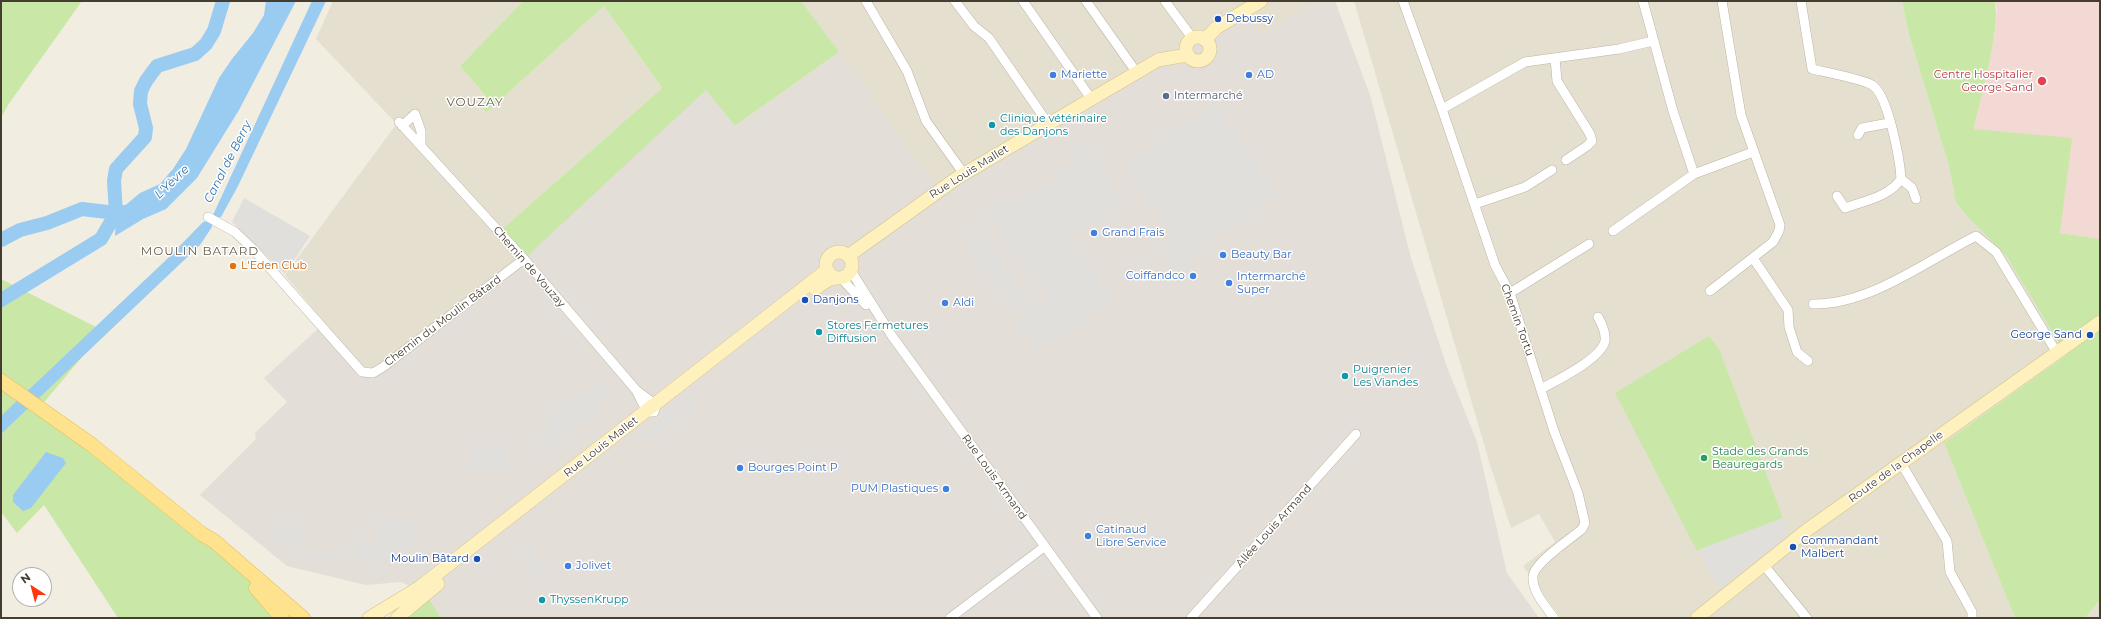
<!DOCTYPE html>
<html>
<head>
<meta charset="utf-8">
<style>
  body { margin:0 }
  #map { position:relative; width:2101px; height:619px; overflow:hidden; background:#f1ede1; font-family:Montserrat,sans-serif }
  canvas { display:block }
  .frame { position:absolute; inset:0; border:2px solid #433d32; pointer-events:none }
  .north { position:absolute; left:12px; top:567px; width:40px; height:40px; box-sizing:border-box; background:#fff; border:1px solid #b4b1ad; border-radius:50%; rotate:324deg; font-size:11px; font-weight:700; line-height:16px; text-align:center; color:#433d32 }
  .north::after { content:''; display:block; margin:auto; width:14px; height:18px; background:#ff370b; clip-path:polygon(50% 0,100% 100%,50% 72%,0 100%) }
</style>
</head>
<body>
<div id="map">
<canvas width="2101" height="619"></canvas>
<div class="frame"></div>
<div class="north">N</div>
</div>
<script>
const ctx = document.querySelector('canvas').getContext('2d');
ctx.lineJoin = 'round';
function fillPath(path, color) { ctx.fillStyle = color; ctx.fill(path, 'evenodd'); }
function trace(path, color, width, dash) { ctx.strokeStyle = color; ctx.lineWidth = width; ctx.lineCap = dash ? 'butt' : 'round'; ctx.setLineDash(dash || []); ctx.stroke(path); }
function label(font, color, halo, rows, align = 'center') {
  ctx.font = font + ' Montserrat,sans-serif'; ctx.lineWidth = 3; ctx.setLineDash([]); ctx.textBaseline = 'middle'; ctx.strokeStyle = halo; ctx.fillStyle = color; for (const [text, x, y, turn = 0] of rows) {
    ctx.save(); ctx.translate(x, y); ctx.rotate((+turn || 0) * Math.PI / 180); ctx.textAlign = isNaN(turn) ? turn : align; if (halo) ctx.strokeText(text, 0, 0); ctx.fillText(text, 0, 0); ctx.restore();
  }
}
const residential = new Path2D(`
  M333 1H523L460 66 488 99 487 112 604 6 662 88 499 232 518 258 381 363 372 368 361 366 285 275 395 126 393 120 316 39Z
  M801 1H1318L1260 34 1221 24 938 191Z
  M1354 1H1902L1909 35 1949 166 1956 203 1967 216 2007 257 2066 355 1944 443 2015 618H1561L1523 566 1555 542 1539 514 1511 528 1491 468Z
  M2100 600V618H2085Z`);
const industrial = new Path2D(`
  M1318 1H1335L1371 98 1411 258 1447 367 1477 442 1507 573 1539 618H441L426 594 401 582 366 585 287 566 200 495 256 439 255 433 287 402 264 378 321 326 362 372 373 373 517 264 706 89 735 126 839 52 939 190 1221 24 1250 13 1260 34Z`);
const medical = new Path2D(`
  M1994 1H2100V239L2060 233 1974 129 1995 34 1997 8Z`);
const green = new Path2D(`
  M1 1H82L8 105 1 118Z
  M523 1H801L839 52 735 126 706 90 524 259 499 232 662 88 604 6 487 112 481 106 488 99 460 66Z
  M1902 1H1994C2003 21 1979 104 1974 129L2072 138 2060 233 2100 239V600L2085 618H2015L1944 443 2066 355 2007 257 1967 216 1956 203 1949 166 1909 35Z
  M1 279 104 331 40 407 303 618H118L44 505 17 533 1 512Z
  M1709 336 1719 349 1783 518 1697 551 1615 393Z
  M426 594 441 618H397Z`);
const parking = new Path2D(`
  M1215 103 1277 194 1197 250 1194 265 1178 276 1168 262 1163 249 1175 240 1125 168 1134 159Z
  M1081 141 1124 199 1055 249 1021 202 1077 161 1069 150Z
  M1011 194 1055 253 1069 243 1114 299 1065 335 1063 332 1036 352 1015 322 1049 297 985 214Z
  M244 198 310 236 285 274 232 222Z
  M977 230 1033 303 1018 315 962 241Z
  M594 384 597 388 602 384 609 394 599 402 603 408 543 453 536 443 551 432 543 421Z
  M692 395 696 400 694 407 647 443 635 439Z
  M472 445 488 447 504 445 510 470 481 472 466 469Z
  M378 517 416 519 414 563 354 560 355 540 377 541Z
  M1783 518 1789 534 1719 589 1698 550Z
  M273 524 302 526 301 545 272 544Z
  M529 546 547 568 544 572 547 577 543 581 519 554Z
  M300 550 340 553V559L300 557Z
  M1015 557 1022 559 993 579 990 576Z`);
const water = new Path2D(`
  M266 1H296L239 110 197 178 166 209 143 219 115 236 116 213 140 193 160 184 173 169 186 149 219 78 232 59 253 33 264 15Z
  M312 1H326L238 186 221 217 215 218 212 224V227L200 245 1 434V416L165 261 203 222 208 221 213 215Z
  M46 452 63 458 66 463 31 508 23 511 13 502V495Z`);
const river = new Path2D(`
  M116 213 114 181 116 169 145 137 146 128 140 104 141 91 146 81 157 66 195 54 206 44 214 31 223 1
  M1 240 20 230 47 223 82 209 116 213 134 211
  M1 300 101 239 116 213`);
const minor = new Path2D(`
  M866 1 907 71 926 121 964 174
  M955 1 974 26 989 38 1049 125
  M1023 1 1092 100
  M1086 1 1137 73
  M1165 1 1193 39
  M1403 1 1442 109 1495 265 1510 293 1554 431 1578 493 1585 523 1582 529C1571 539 1533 563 1533 577 1532 591 1546 607 1554 618
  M1801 1 1812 69C1825 72 1862 79 1872 85 1888 94 1900 160 1901 179 1889 197 1864 201 1845 208L1837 196
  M1555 58 1557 81 1590 134 1592 141 1587 146 1566 160
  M1442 109 1525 62 1619 49 1653 41
  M399 122 524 259 636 390
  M402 126 415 114 421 131V146
  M1858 135 1862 128 1889 123
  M1694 174 1753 152
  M1901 179 1912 188 1916 199
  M1475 204 1525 187 1552 170
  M208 217 235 232 253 249 362 372 373 373 383 367 524 259
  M1613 231 1694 174 1673 111 1643 1
  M1753 258 1788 310 1789 327 1797 352 1808 361
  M851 271 892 336 1097 618
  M841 278 866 305
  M1710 291 1773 242 1779 231 1780 225 1741 115 1722 1
  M1510 293 1589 244
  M1813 304C1870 305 1926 261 1976 236L1996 252 2057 353
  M1541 389C1557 380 1601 359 1605 341 1606 333 1602 324 1598 317
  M636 390 656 405 654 412H647Z
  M1901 463 1947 541 1950 572 1972 612V618
  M1763 564 1807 618
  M950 618 1044 547
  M1191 618 1356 434`);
const secondary = new Path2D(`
  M1186 49a12 12 0 1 1 24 0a12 12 0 1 1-24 0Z
  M1205 40 1216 28 1261 1
  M826 265a13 13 0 1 1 26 0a13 13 0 1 1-26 0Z
  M848 256 957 178 1158 60 1187 55
  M815 289 828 280 836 278
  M369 618 420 587 827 270
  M397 618 438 584
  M1697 618 1807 530 2100 322`);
const primary = new Path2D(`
  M1 381 92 445 202 534 214 541 303 618
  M256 588 282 618`);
const markers = [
  [1218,19,4,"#1a4fb4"],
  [1053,75,4,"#3f7fe0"],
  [1249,75,4,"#3f7fe0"],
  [2042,81,5,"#e0444e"],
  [1166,96,4,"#5c6f8a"],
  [992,125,4,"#0f9aa8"],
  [1094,233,4,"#3f7fe0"],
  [1223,255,4,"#3f7fe0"],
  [233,266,4,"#e8710a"],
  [1193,276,4,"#3f7fe0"],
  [1229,283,4,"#3f7fe0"],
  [805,300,4,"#1a4fb4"],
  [945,303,4,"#3f7fe0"],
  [819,332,4,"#0f9aa8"],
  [2090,335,4,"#1a4fb4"],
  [1345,376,4,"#0f9aa8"],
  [1704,458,4,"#2e9e5b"],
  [740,468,4,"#3f7fe0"],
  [946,489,4,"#3f7fe0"],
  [1088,536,4,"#3f7fe0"],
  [1793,547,4,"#1a4fb4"],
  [477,559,4,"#1a4fb4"],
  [568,566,4,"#3f7fe0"],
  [542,600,4,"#0f9aa8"]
];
const transitNames = [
  ["Debussy",1226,19],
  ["Danjons",813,300],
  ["George Sand",2082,335,"right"],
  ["Commandant",1801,541],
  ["Malbert",1801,554],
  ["Moulin Bâtard",469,559,"right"]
];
const shopNames = [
  ["Mariette",1061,75],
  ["AD",1257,75],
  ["Grand Frais",1102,233],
  ["Beauty Bar",1231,255],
  ["Coiffandco",1185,276,"right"],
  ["Intermarché",1237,277],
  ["Super",1237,290],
  ["Aldi",953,303],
  ["Bourges Point P",748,468],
  ["PUM Plastiques",938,489,"right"],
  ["Catinaud",1096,530],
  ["Libre Service",1096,543],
  ["Jolivet",576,566]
];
const healthNames = [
  ["Centre Hospitalier",2033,75],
  ["George Sand",2033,88]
];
const serviceNames = [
  ["Intermarché",1174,96]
];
const cultureNames = [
  ["Clinique vétérinaire",1000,119],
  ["des Danjons",1000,132],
  ["Stores Fermetures",827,326],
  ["Diffusion",827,339],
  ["Puigrenier",1353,370],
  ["Les Viandes",1353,383],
  ["ThyssenKrupp",550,600]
];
const streetNames = [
  ["Rue Louis Mallet",969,172,-32],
  ["Chemin de Vouzay",529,267,49],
  ["Chemin Tortu",1517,320,70],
  ["Chemin du Moulin Bâtard",443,321,-37],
  ["Rue Louis Mallet",601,447,-38],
  ["Route de la Chapelle",1896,467,-36],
  ["Rue Louis Armand",994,477,54],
  ["Allée Louis Armand",1274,526,-48]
];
const foodNames = [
  ["L'Eden Club",241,266]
];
const leisureNames = [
  ["Stade des Grands",1712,452],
  ["Beauregards",1712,465]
];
const neighbourhoodNames = [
  ["VOUZAY",475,102],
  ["MOULIN BATARD",200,251]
];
const waterNames = [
  ["Canal de Berry",228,162,-63],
  ["L'Yèvre",172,182,-44]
];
fillPath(residential, '#e5dfcf');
fillPath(industrial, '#e3ded7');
fillPath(medical, '#f3d9d4');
fillPath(green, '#c9e8a8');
fillPath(parking, '#e1dfdb');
fillPath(water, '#9acbf1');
trace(river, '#9acbf1', 14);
trace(minor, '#bdb5a4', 10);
trace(secondary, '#d3c38f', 14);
trace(primary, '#e6c15b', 15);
trace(minor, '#fff', 9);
trace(secondary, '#fff1be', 13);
trace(primary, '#ffe28d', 14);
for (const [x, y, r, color] of markers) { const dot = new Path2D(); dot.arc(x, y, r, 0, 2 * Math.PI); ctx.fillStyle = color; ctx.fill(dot); trace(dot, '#fff', 1.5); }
label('11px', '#164399', '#fff', transitNames, 'left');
label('11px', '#366cbe', '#fff', shopNames, 'left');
label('11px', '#be3a42', '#fff', healthNames, 'right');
label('11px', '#4e5e75', '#fff', serviceNames, 'left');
label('11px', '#0d838f', '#fff', cultureNames, 'left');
label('11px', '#433d32', '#fff', streetNames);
label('11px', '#c56008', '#fff', foodNames, 'left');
label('11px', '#27864d', '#fff', leisureNames, 'left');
ctx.letterSpacing = '1px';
label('12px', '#665b49', '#fff', neighbourhoodNames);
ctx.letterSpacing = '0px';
label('italic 12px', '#2a73b0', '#fff', waterNames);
</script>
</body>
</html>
